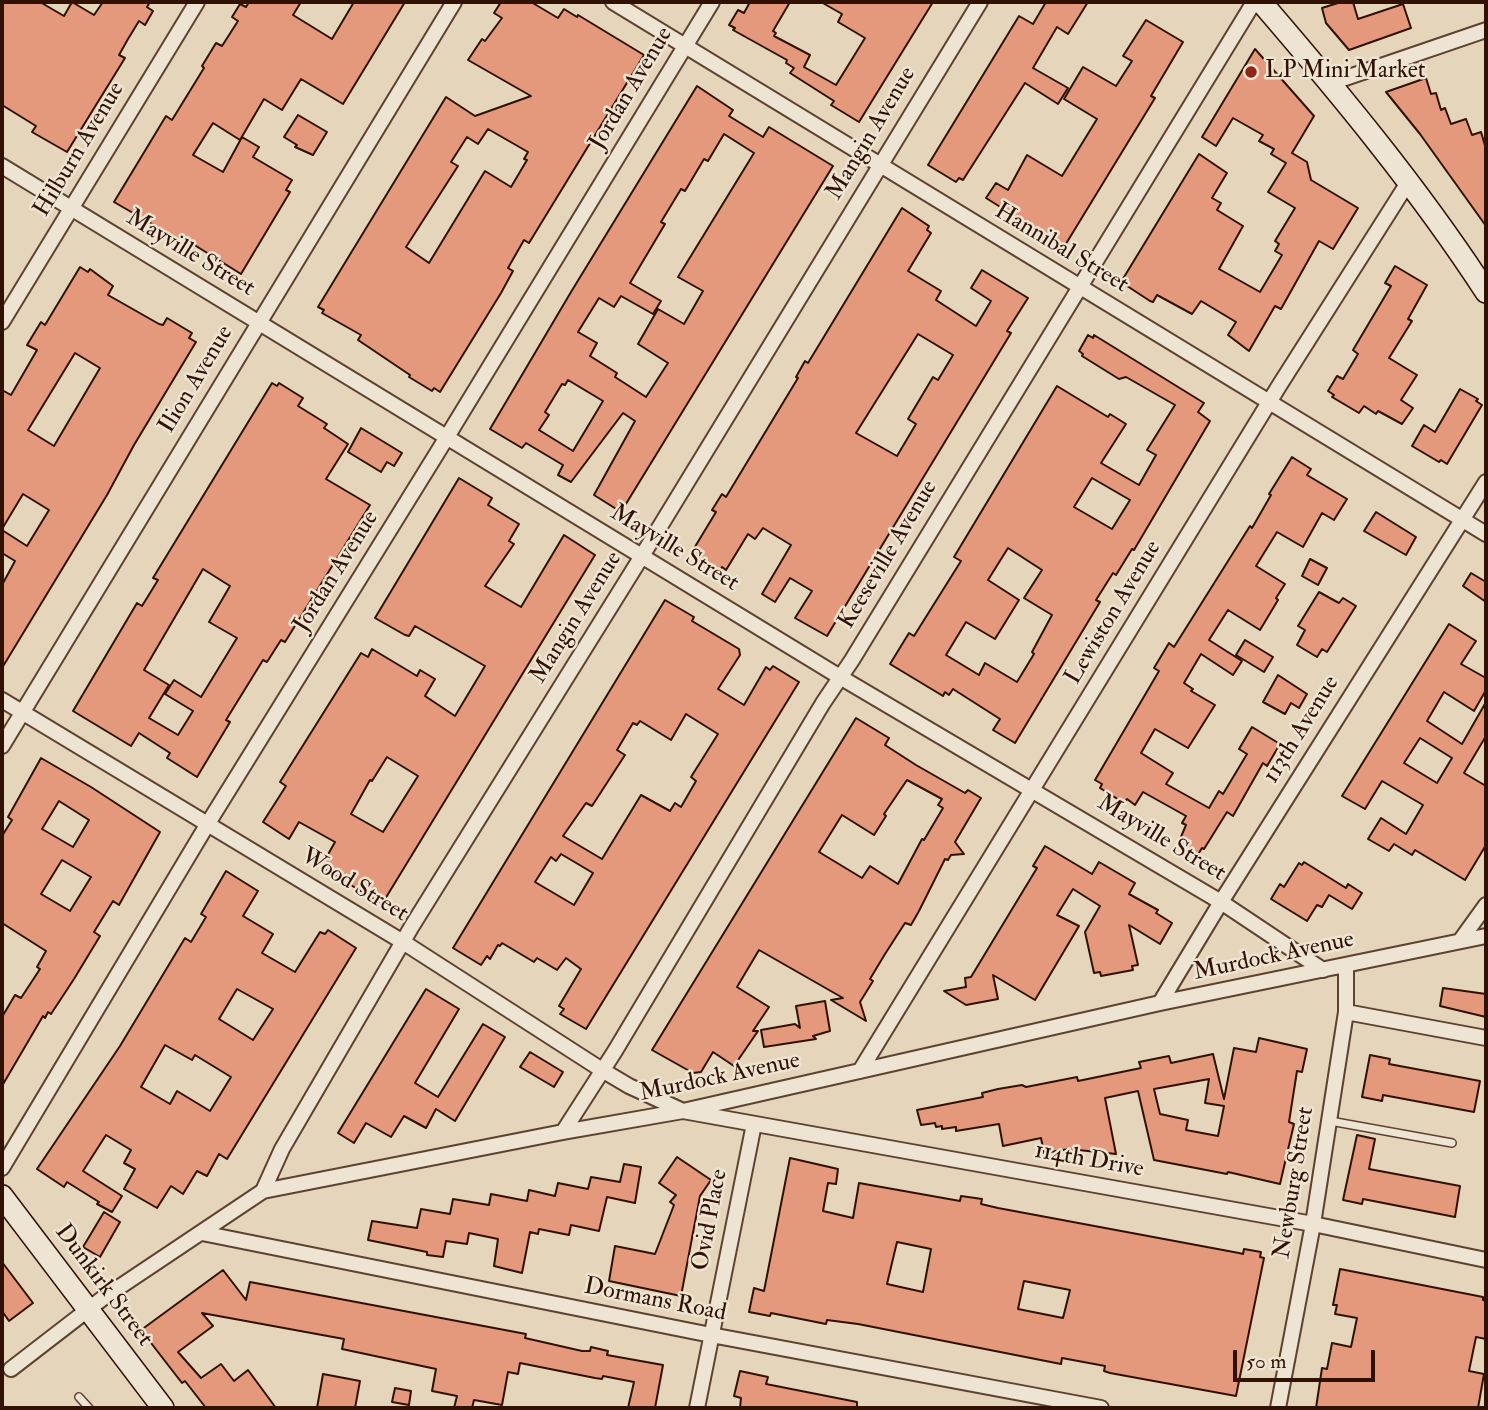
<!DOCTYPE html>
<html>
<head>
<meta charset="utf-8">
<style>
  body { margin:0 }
  #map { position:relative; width:1488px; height:1410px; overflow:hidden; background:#e5d5bb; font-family:"IM FELL Double Pica",serif }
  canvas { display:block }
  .frame { position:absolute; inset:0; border:4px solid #301102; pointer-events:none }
  .scale { position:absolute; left:1233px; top:1350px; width:142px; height:32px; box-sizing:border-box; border:4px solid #301102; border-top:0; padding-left:9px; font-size:21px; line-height:24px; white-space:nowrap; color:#301102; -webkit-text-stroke:5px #eee4d3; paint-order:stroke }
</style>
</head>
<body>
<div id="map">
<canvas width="1488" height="1410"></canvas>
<div class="frame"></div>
<div class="scale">50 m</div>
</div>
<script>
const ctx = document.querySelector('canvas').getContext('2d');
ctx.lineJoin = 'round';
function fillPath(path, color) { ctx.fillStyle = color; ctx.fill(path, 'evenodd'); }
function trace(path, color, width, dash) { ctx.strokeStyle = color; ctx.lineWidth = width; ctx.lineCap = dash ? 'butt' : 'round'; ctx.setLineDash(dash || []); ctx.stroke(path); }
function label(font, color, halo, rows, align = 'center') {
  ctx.font = font + ' "IM FELL Double Pica",serif'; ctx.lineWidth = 5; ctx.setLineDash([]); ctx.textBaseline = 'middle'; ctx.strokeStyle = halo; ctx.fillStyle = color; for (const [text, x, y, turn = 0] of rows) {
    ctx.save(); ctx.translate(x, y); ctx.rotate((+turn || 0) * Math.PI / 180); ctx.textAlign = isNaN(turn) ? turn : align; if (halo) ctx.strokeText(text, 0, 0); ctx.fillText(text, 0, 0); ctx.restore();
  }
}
const building = new Path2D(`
  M2 2H40L64 16 72 2 94 15 103 2H150L147 7 153 11 145 25 139 21 128 39 119 55 125 58 67 152 32 132 36 126 2 105Z
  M249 2H301L293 15 332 39 354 2H405L343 104 301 79 282 110 264 99 240 140 213 123 193 155 223 172 242 137 259 147 253 157 292 180 286 190 290 192 241 274 180 236 178 239 114 202 166 116 172 120 204 68 202 66 216 43 222 46 238 21 232 17 240 4 246 7Z
  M501 2H531L558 18 564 9 577 17 578 15 644 55 529 243 524 240 508 268 513 271 501 293 440 392 434 388 432 391 409 377 410 375 358 340 361 335 322 313 324 310 318 307 446 97 475 116 531 96 468 60 482 39 485 41 502 18 494 13ZM488 129 528 152 524 159 527 160 511 187 485 171 429 263 406 247 458 166 451 162 467 137 478 144Z
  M750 2H790L773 31 776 33 774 36 810 55 804 67 836 85 865 38 838 22 842 14 821 2H933L859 122 831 105 834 101 790 73 794 68 786 63 787 60 733 30 735 28 729 25 738 10 744 13Z
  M1046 2H1088L1068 34 1057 27 1033 68 1068 88 1058 104 1025 83 963 180 959 178 956 182 928 165 1019 16 1033 24Z
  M1341 2H1353L1358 19 1403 4 1411 28 1349 50 1326 23 1322 8Z
  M1146 20 1183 42 1151 96 1155 98 1064 247 986 198 996 183 1008 190 1027 155 1062 176 1097 119 1064 99 1083 67 1116 86 1132 61 1123 56Z
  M1255 49 1314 116 1292 153 1307 162 1311 180 1358 208 1333 249 1319 241 1281 309 1275 306 1249 351 1228 335 1236 322 1201 301 1192 314 1157 295 1153 302 1150 301 1121 282 1199 154 1227 173 1212 198 1221 203 1217 210 1243 226 1219 269 1260 292 1282 255 1275 251 1279 244 1275 241 1295 208 1268 192 1286 163 1271 154 1274 149 1259 141 1263 135 1233 118 1216 146 1202 137Z
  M1426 78 1431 94 1436 93 1441 110 1445 108 1451 124 1466 119 1472 135 1481 132 1486 149V226L1420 134 1386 92Z
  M697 86 733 110 729 116 763 137 769 127 833 166 621 512 594 495 635 421 623 413 571 482 558 475 563 465 526 443 522 448 490 429 571 292ZM724 134 754 153 678 277 703 291 684 324 658 309 638 344 668 363 646 397 615 377 617 373 590 356 597 343 578 332 599 298 614 307 621 296 653 314 661 301 630 283 665 224 661 222 681 189 685 191 704 159 708 161ZM568 380 603 401 573 451 539 430 549 415 545 412 562 384 565 385Z
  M298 115 327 132 313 155 295 147 297 145 284 137Z
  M902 208 929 226 927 230 931 233 908 271 941 291 936 300 976 326 991 301 971 288 982 270 1028 298 1007 331 1011 333 827 636 795 618 812 591 790 578 775 602 762 594 791 545 763 528 755 539 748 534 726 570 722 567 719 572 690 555 716 512 712 510 722 494 726 497 798 378 796 377 805 361 808 363ZM918 334 953 355 938 380 933 377 908 419 916 424 897 456 856 433Z
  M1395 266 1427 285 1408 319 1412 321 1389 358 1417 375 1401 400 1413 408 1402 424 1378 411 1376 414 1364 406 1359 413 1332 397 1334 395 1328 391 1337 376 1343 379 1358 354 1353 350 1391 286 1385 283Z
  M80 267 88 272 90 269 113 286 108 295 159 324 163 325 167 318 192 333 189 338 196 342 134 445 107 495 2 668V585L15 561 2 553V530L27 546 49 510 23 494 2 529V390L11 395 37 350 27 345 41 322 45 325ZM75 353 100 368 54 446 28 430Z
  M1088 335 1093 338 1094 335 1204 403 1198 412 1210 421 1134 550 1132 549 1116 575 1113 573 1096 600 1100 602 1015 743 993 730 1000 719 953 689 949 695 945 692 943 696 890 664 909 633 914 636 961 561 954 557 1057 386 1108 417 1110 414 1126 424 1101 463 1139 485 1156 455 1147 450 1175 405 1126 377 1119 379 1082 356 1083 354 1079 351ZM1092 478 1130 500 1112 529 1074 507ZM1008 548 1042 570 1024 598 1052 615 1032 652 1034 654 1017 682 985 663 979 675 946 655 966 622 995 639 1019 600 988 580Z
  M272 383 277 386 279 383 303 398 298 406 327 424 324 428 348 444 326 479 370 505 285 642 281 640 267 662 263 660 226 720 230 722 197 777 167 758 170 753 139 733 131 746 73 711 137 603 142 606 158 580 153 578ZM203 569 230 586 209 622 237 638 201 697 174 680 165 694 193 711 178 735 149 718 169 685 144 670Z
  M1460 389 1478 399 1476 401 1482 405 1447 464 1441 460 1439 462 1412 446 1424 425 1435 432Z
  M361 428 402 453 394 466 387 462 381 472 348 452Z
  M1292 457 1311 469 1307 475 1347 499 1334 520 1322 513 1303 547 1277 532 1256 566 1285 584 1276 598 1278 600 1260 630 1228 610 1209 640 1242 661 1233 675 1201 654 1184 683 1193 689 1191 691 1215 705 1188 748 1155 729 1141 753 1173 773 1166 784 1209 808 1219 791 1223 794 1247 754 1239 749 1252 727 1280 744 1267 766 1263 763 1233 816 1227 812 1204 849 1202 848 1197 856 1178 844 1186 825 1182 823 1186 816 1143 792 1135 805 1127 799 1124 803 1100 788 1102 784 1095 780 1159 671 1154 668 1169 643 1174 647 1250 526 1252 528 1271 495 1269 494Z
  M459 478 492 498 488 505 519 524 509 541 514 544 485 586 521 607 564 535 595 555 382 904 321 867 335 842 299 822 289 839 263 822 286 786 280 782 361 653 368 657 372 649 417 676 420 670 435 679 425 696 455 716 485 666 415 626 409 636 405 635 375 618ZM387 757 418 776 383 832 351 814 370 780 372 781Z
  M1376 512 1416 537 1406 555 1364 531Z
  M1310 559 1327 568 1318 585 1302 576Z
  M1471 573 1486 582V602L1463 586Z
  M1319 592 1339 603 1343 598 1356 606 1327 652 1322 649 1317 657 1297 645 1305 630 1298 626Z
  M665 600 694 617 692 621 739 649 740 655 718 689 744 705 766 667 770 670 773 666 799 682 586 1029 560 1014 564 1009 559 1006 581 969 566 958 557 970 537 958 534 962 502 943 500 946 498 945 490 959 487 956 481 965 453 948ZM686 714 718 734 691 777 696 781 681 807 675 803 670 811 641 795 602 859 563 836 586 803 592 806 625 755 617 750 633 723 637 725 640 721 671 740ZM561 854 593 873 574 905 535 882 551 857 556 861Z
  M1449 624 1476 641 1461 664 1486 678V690L1474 711 1444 692 1427 721 1462 744 1486 702V736L1464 773 1486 786V845L1465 880 1415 850 1412 855 1394 844 1389 851 1368 839 1381 818 1406 834 1423 805 1382 781 1365 809 1342 796ZM1420 738 1452 758 1437 783 1404 763Z
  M1245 640 1273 657 1264 672 1236 655Z
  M1278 675 1307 694 1299 708 1291 703 1285 714 1263 702Z
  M856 718 889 738 885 745 916 765 965 793 968 790 981 798 955 842 964 854 951 855 948 860 945 859 919 911 911 925 905 923 885 954 870 979 873 981 860 1002 866 1021 831 1000 843 998 759 950 737 987 769 1007 753 1031H758L734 1066 713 1052 701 1072 693 1073 652 1050ZM907 780 942 799 938 805 943 808 924 840 922 839 898 884 870 866 862 878 819 852 842 815 874 835 886 816 884 814Z
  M41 758 91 787 160 832 119 905 113 901 94 932 100 936 74 979 51 1014 48 1012 45 1018 43 1016 2 1086V1017L15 995 21 998 40 969 37 967 46 951 2 923V836L12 820 8 817ZM59 801 89 820 73 847 42 829ZM62 860 91 877 70 911 41 894Z
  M1045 846 1092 874 1099 862 1135 883 1129 894 1158 910 1156 913 1172 923 1160 944 1129 925 1138 965 1132 966 1133 970 1101 976 1100 972 1094 973 1085 932 1100 906 1073 889 1057 915 1079 926 1035 1000 993 975 998 999 966 1005 944 991 966 987 965 978 971 977 1020 896 1037 868 1033 866Z
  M1304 862 1346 888 1348 884 1362 893 1352 909 1329 895 1322 907 1317 905 1307 921 1271 899 1280 884 1284 887 1299 863 1302 865Z
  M226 871 258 891 243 916 273 934 262 953 295 972 320 932 325 934 328 930 356 948 227 1159 219 1154 207 1176 197 1171 183 1194 171 1186 157 1208 124 1189 135 1169 124 1163 131 1150 106 1135 83 1171 122 1196 112 1212 97 1204 99 1202 67 1182 64 1187 37 1169 120 1046 185 938 191 942 206 917 201 914ZM237 989 273 1009 253 1040 219 1019ZM165 1045 192 1060 195 1055 231 1077 210 1111 177 1091 170 1104 141 1087Z
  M1443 988 1486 994V1017L1440 1006Z
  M426 989 459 1009 415 1083 438 1097 483 1024 505 1037 455 1121 436 1109 426 1128 404 1116 391 1137 366 1123 354 1143 338 1133Z
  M825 1001 830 1031 813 1036 816 1039 764 1047 761 1030 795 1024 800 1028 796 1006Z
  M1259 1038 1307 1049 1302 1072 1297 1071 1289 1122 1294 1124 1280 1184 1228 1172 1227 1174 1154 1160 1138 1091 1105 1098 1116 1154 1069 1149 1044 1153 1041 1138 1003 1146 999 1124 956 1131V1127L942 1129V1126L936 1127 935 1123 921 1125 917 1110 983 1097 982 1093 998 1089 1022 1085 1026 1087 1077 1077 1078 1081 1141 1068 1139 1062 1169 1056 1171 1063 1213 1054 1224 1099 1234 1048 1256 1052ZM1209 1079 1205 1103 1224 1106 1218 1136 1186 1130 1188 1120 1160 1114 1154 1089Z
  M530 1052 563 1072 554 1087 520 1067Z
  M1370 1055 1390 1059 1389 1064 1480 1081 1474 1112 1383 1095 1382 1101 1362 1097Z
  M1357 1135 1375 1139 1369 1169 1460 1186 1455 1217 1363 1199 1362 1204 1343 1200Z
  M677 1157 711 1180 700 1196 681 1296 609 1281 615 1246 655 1254 674 1205 670 1202 676 1195 659 1183Z
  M790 1158 838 1169 836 1184 828 1183 823 1211 853 1218 859 1183 960 1201 961 1196 982 1199 981 1204 998 1208 1239 1253 1243 1254 1244 1249 1261 1252 1260 1257 1264 1258 1236 1396 1110 1373 1104 1371 1105 1366 1062 1358 1061 1364 858 1324 827 1320 826 1324 771 1313 770 1316 749 1312 754 1288 764 1291ZM897 1242 931 1249 923 1292 887 1284ZM1024 1281 1070 1290 1063 1318 1018 1309Z
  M624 1164 641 1167 635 1203 607 1197 599 1231 571 1225 569 1235 539 1229 538 1234 530 1232 522 1273 494 1266 498 1239 469 1233 467 1244 446 1241 443 1257 427 1255V1252L368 1240 372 1221 417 1228 421 1209 450 1214 453 1199 489 1205 491 1194 527 1201 529 1190 555 1196 558 1183 588 1189 591 1177 620 1182Z
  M104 1212 120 1222 100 1257 83 1247Z
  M2 1262 33 1303 9 1321 2 1311Z
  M1340 1269 1483 1297V1300L1486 1301V1339L1476 1337 1469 1371 1484 1374 1478 1408H1316L1322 1368 1327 1369 1332 1343 1351 1347 1357 1318 1335 1314 1337 1305H1333Z
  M223 1270 246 1300 250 1282 526 1334 525 1338 582 1351H590L591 1347 608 1351 607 1355 663 1365 655 1408H628L634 1382 603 1376 602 1379 595 1378 520 1363 518 1374 508 1372 502 1405 474 1400 472 1408H454L457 1396 432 1391 436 1369 342 1349 344 1339 202 1313 213 1326 178 1352 201 1378 221 1364 234 1381 248 1370 276 1408H206L185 1381 182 1383 175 1374 141 1330Z
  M740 1371 768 1377 766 1384 857 1402V1408H740L741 1398 734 1396Z
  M323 1374 360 1381 355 1408H317Z
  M395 1388 411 1391 409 1405 392 1402Z`);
const service = new Path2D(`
  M1330 1121 1452 1143
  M79 1397 89 1408`);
const minor = new Path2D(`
  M613 2 1486 534
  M1331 83 1486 30
  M2 166 840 677 1221 902 1323 970
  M2 322 197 2
  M2 700 403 942 602 1070 629 1086 683 1111 1313 1224 1486 1260
  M2 746 454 2
  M1460 941 1486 905
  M1160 1003 1221 902 1486 482
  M1346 1012 1486 1038
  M860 1071 1279 386 1409 181
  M563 1132 615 1051 823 703 852 660 1254 2
  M2 1168 207 825 439 450 712 2
  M263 1191 282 1149 412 926 642 556 980 2
  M202 1233 711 1335 1101 1408
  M11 1369 103 1298 263 1191 563 1132 683 1111 1160 1003 1486 936
  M697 1408 754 1124
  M1278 1408 1313 1224 1346 1012V965`);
const secondary = new Path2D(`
  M1261 2C1341 95 1419 189 1486 292
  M2 1196 163 1408`);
const markers = [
  [1251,72,7,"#8f2418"]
];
const poiNames = [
  ["LP Mini Market",1265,72]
];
const streetNames = [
  ["Jordan Avenue",632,89,-59],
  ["Mangin Avenue",872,134,-59],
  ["Hilburn Avenue",80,150,-59],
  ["Hannibal Street",1061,249,31],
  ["Mayville Street",190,254,31],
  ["Ilion Avenue",197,380,-59],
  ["Mayville Street",674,549,31],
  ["Keeseville Avenue",889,555,-59],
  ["Jordan Avenue",337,572,-58],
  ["Lewiston Avenue",1114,613,-59],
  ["Mangin Avenue",577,618,-58],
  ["113th Avenue",1302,730,-58],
  ["Mayville Street",1161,839,31],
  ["Wood Street",354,886,31],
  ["Murdock Avenue",1274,957,-12],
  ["Murdock Avenue",720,1078,-12],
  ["114th Drive",1089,1161,10],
  ["Newburg Street",1295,1183,-81],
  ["Ovid Place",711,1220,-79],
  ["Dunkirk Street",103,1286,53],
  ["Dormans Road",655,1301,11]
];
fillPath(building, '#e4997d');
trace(building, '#301102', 2);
trace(service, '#5d4230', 10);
trace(minor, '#5d4230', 18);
trace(secondary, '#301102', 24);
trace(service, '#eee4d3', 7);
trace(minor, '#eee4d3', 14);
trace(secondary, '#eee4d3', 21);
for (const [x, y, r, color] of markers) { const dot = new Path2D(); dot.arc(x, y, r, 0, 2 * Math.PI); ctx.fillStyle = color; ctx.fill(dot); trace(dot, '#eee4d3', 2.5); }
label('24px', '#301102', '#eee4d3', poiNames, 'left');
label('24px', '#301102', '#eee4d3', streetNames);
</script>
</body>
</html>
